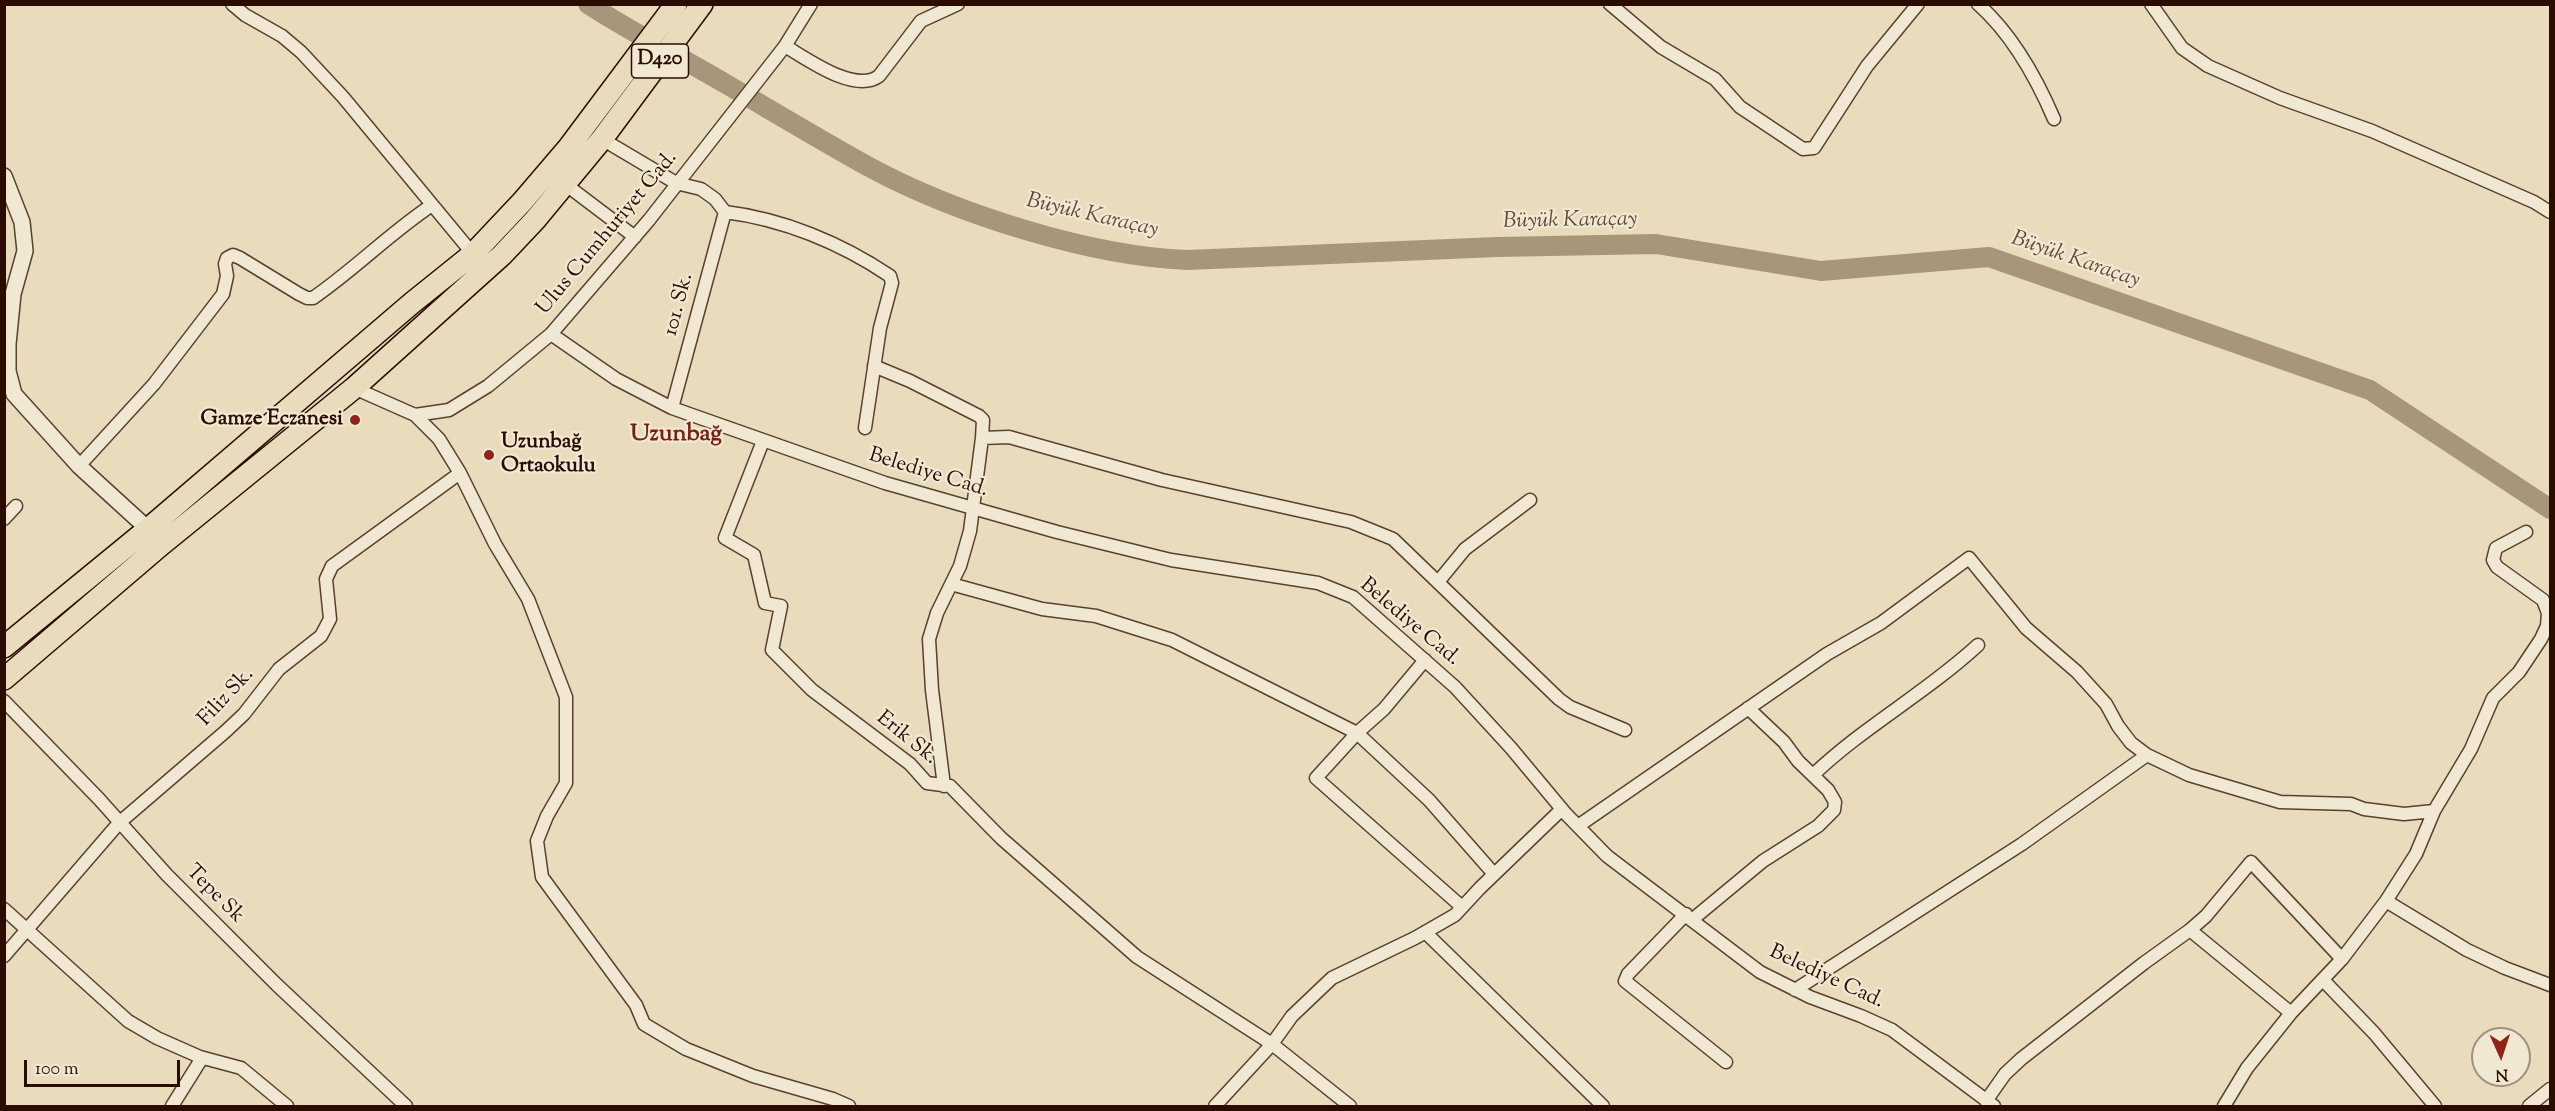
<!DOCTYPE html>
<html>
<head>
<meta charset="utf-8">
<style>
  body { margin:0 }
  #map { position:relative; width:2555px; height:1111px; overflow:hidden; background:#e8dcbc; font-family:"Sorts Mill Goudy",serif }
  canvas { display:block }
  .frame { position:absolute; inset:0; border:6px solid #2a0c00; pointer-events:none }
  .north { position:absolute; left:2471px; top:1027px; width:60px; height:60px; box-sizing:border-box; background:#f0e8d3; border:2px solid #a1907f; border-radius:50%; rotate:177deg; font-size:16px; font-weight:700; line-height:24px; text-align:center; color:#2a0c00 }
  .north::after { content:''; display:block; margin:auto; width:21px; height:27px; background:#8f2418; clip-path:polygon(50% 0,100% 100%,50% 72%,0 100%) }
  .scale { position:absolute; left:24px; top:1060px; width:156px; height:27px; box-sizing:border-box; border:3px solid #2a0c00; border-top:0; padding-left:8px; font-size:18px; line-height:21px; white-space:nowrap; color:#2a0c00; -webkit-text-stroke:4px #f0e8d3; paint-order:stroke }
</style>
</head>
<body>
<div id="map">
<canvas width="2555" height="1111"></canvas>
<div class="frame"></div>
<div class="north">N</div>
<div class="scale">100 m</div>
</div>
<script>
const ctx = document.querySelector('canvas').getContext('2d');
ctx.lineJoin = 'round';
function trace(path, color, width, dash) { ctx.strokeStyle = color; ctx.lineWidth = width; ctx.lineCap = dash ? 'butt' : 'round'; ctx.setLineDash(dash || []); ctx.stroke(path); }
function label(font, color, halo, rows, align = 'center') {
  ctx.font = font + ' "Sorts Mill Goudy",serif'; ctx.lineWidth = 4.5; ctx.setLineDash([]); ctx.textBaseline = 'middle'; ctx.strokeStyle = halo; ctx.fillStyle = color; for (const [text, x, y, turn = 0] of rows) {
    ctx.save(); ctx.translate(x, y); ctx.rotate((+turn || 0) * Math.PI / 180); ctx.textAlign = isNaN(turn) ? turn : align; if (halo) ctx.strokeText(text, 0, 0); ctx.fillText(text, 0, 0); ctx.restore();
  }
}
const river = new Path2D(`
  M588 4C633 33 680 57 726 84 774 112 822 141 871 168 957 214 1089 256 1187 260L1497 247 1656 244 1821 271 1989 257 2370 390 2550 509`);
const minor = new Path2D(`
  M232 4 245 15 282 36 301 52 343 97 473 254
  M1610 4 1661 47 1715 79 1740 107 1803 149 1814 148 1867 66 1918 4
  M1978 4C2013 35 2036 77 2054 119
  M2151 4 2182 48 2208 66 2280 98 2372 131 2534 202 2550 212
  M785 46C807 59 855 94 879 76L921 21 958 4
  M602 139 676 183 701 189 715 199 725 212C783 219 841 243 890 276L892 283 880 328 865 428
  M565 184 635 237
  M551 334 616 379 672 408 885 483 1057 532 1171 560 1318 583 1353 597 1455 687 1511 748 1566 814 1607 856 1760 972 1810 997 1861 1016 1892 1030 1994 1106
  M874 366 910 381 979 416 983 420 982 438
  M354 388 415 415 449 410 488 386 551 334 649 220 785 46 811 4
  M672 408 725 212
  M415 415 439 439 460 473 495 544 528 599 566 697V783L547 816 537 841 542 877 636 1005 644 1024 686 1049 753 1076 833 1099 849 1106
  M763 441 725 538 754 555 765 603 781 606 772 650 812 690 910 764 927 783 950 786 1001 838 1137 957 1272 1044 1350 1106
  M79 466 154 384 223 294 227 276 225 264 227 258 233 255 240 258 299 294 307 298H313C355 269 390 233 432 205
  M4 519 16 506
  M1438 582 1465 549 1530 500
  M951 584 1042 609 1096 616 1172 640 1357 733 1429 800 1494 874
  M1425 660 1384 709 1357 733 1316 778 1462 907
  M4 701 99 799 167 875 277 985 406 1106
  M1813 775C1863 727 1926 693 1978 645
  M944 786 932 690 929 639 937 613 960 566 970 531 982 438 1009 437 1162 480 1351 522 1393 539 1559 699 1570 707 1625 730
  M1578 826 1827 654 1881 623 1969 558 2026 628 2077 672 2106 704 2118 726 2131 743 2147 755 2189 775 2280 802 2351 804 2364 809 2404 814 2434 811
  M2386 901 2467 950 2505 968 2550 985
  M4 909 128 1021 157 1038 200 1057 241 1068 287 1106
  M1686 914 1628 974 1625 981 1726 1062
  M1693 919 1763 861 1818 826 1834 810 1835 802 1828 790 1798 761 1784 742 1748 708
  M2190 930 2291 1013
  M1425 932 1603 1106
  M4 956 119 823 226 731 244 714 279 669 321 636 330 619 326 579 332 566 460 473
  M2323 980 2374 1033 2435 1106
  M1795 990 2022 844 2147 755
  M1986 1101 2005 1074 2021 1059 2144 963 2190 930 2206 916 2251 862 2342 959
  M172 1106 202 1058
  M1215 1106 1272 1044 1292 1016 1332 978 1415 938 1455 915 1480 888 1562 809
  M2224 1106 2247 1068 2291 1013 2342 959 2386 901 2416 854 2434 811 2471 749 2493 698 2519 672 2541 639 2547 626 2548 613 2543 600 2497 567 2493 560 2496 548 2526 532
  M2529 1106 2550 1089`);
const tertiary = new Path2D(`
  M4 176 22 222 25 251 13 294 8 344V371L14 394 79 466 148 529`);
const trunk = new Path2D(`
  M4 647 148 529 412 303 473 254 522 202 569 147 676 4
  M4 679 162 544 354 388 502 255 535 220 602 139 702 4`);
const markers = [
  [355,420,6,"#8f2418"],
  [489,455,6,"#8f2418"]
];
const shields = [
  [660,61,57]
];
const shieldNames = [
  ["D420",660,61]
];
const streetNames = [
  ["Ulus Cumhuriyet Cad.",608,234,-50],
  ["101. Sk.",680,305,-75],
  ["Belediye Cad.",928,474,17],
  ["Belediye Cad.",1409,623,40],
  ["Filiz Sk.",227,698,-47],
  ["Erik Sk.",906,739,39],
  ["Tepe Sk",214,895,45],
  ["Belediye Cad.",1826,978,25]
];
const poiNames = [
  ["Gamze Eczanesi",343,420],
  ["Uzunbağ",501,443,"left"],
  ["Ortaokulu",501,467,"left"]
];
const waterNames = [
  ["Büyük Karaçay",1092,217,13],
  ["Büyük Karaçay",1570,222,-1],
  ["Büyük Karaçay",2075,261,19]
];
const quarterNames = [
  ["Uzunbağ",676,436]
];
trace(river, '#a7957c', 20);
trace(minor, '#5a402f', 15);
trace(tertiary, '#5a402f', 18);
trace(trunk, '#2a0c00', 24);
trace(minor, '#f0e8d3', 12);
trace(tertiary, '#f0e8d3', 15);
trace(trunk, '#e8dcbc', 21);
for (const [x, y, r, color] of markers) { const dot = new Path2D(); dot.arc(x, y, r, 0, 2 * Math.PI); ctx.fillStyle = color; ctx.fill(dot); trace(dot, '#f0e8d3', 2); }
for (const [x, y, w] of shields) { const box = new Path2D(); box.roundRect(x - w / 2, y - 17, w, 34, 4.5); ctx.fillStyle = '#f0e8d3'; ctx.fill(box); trace(box, '#2a0c00', 1.5); }
label('bold 20px', '#2a0c00', null, shieldNames);
label('21px', '#2a0c00', '#f0e8d3', streetNames);
label('bold 21px', '#2a0c00', '#f0e8d3', poiNames, 'right');
label('italic 22px', '#624a38', '#f0e8d3', waterNames);
label('bold 24px', '#7a1f14', '#f0e8d3', quarterNames);
</script>
</body>
</html>
